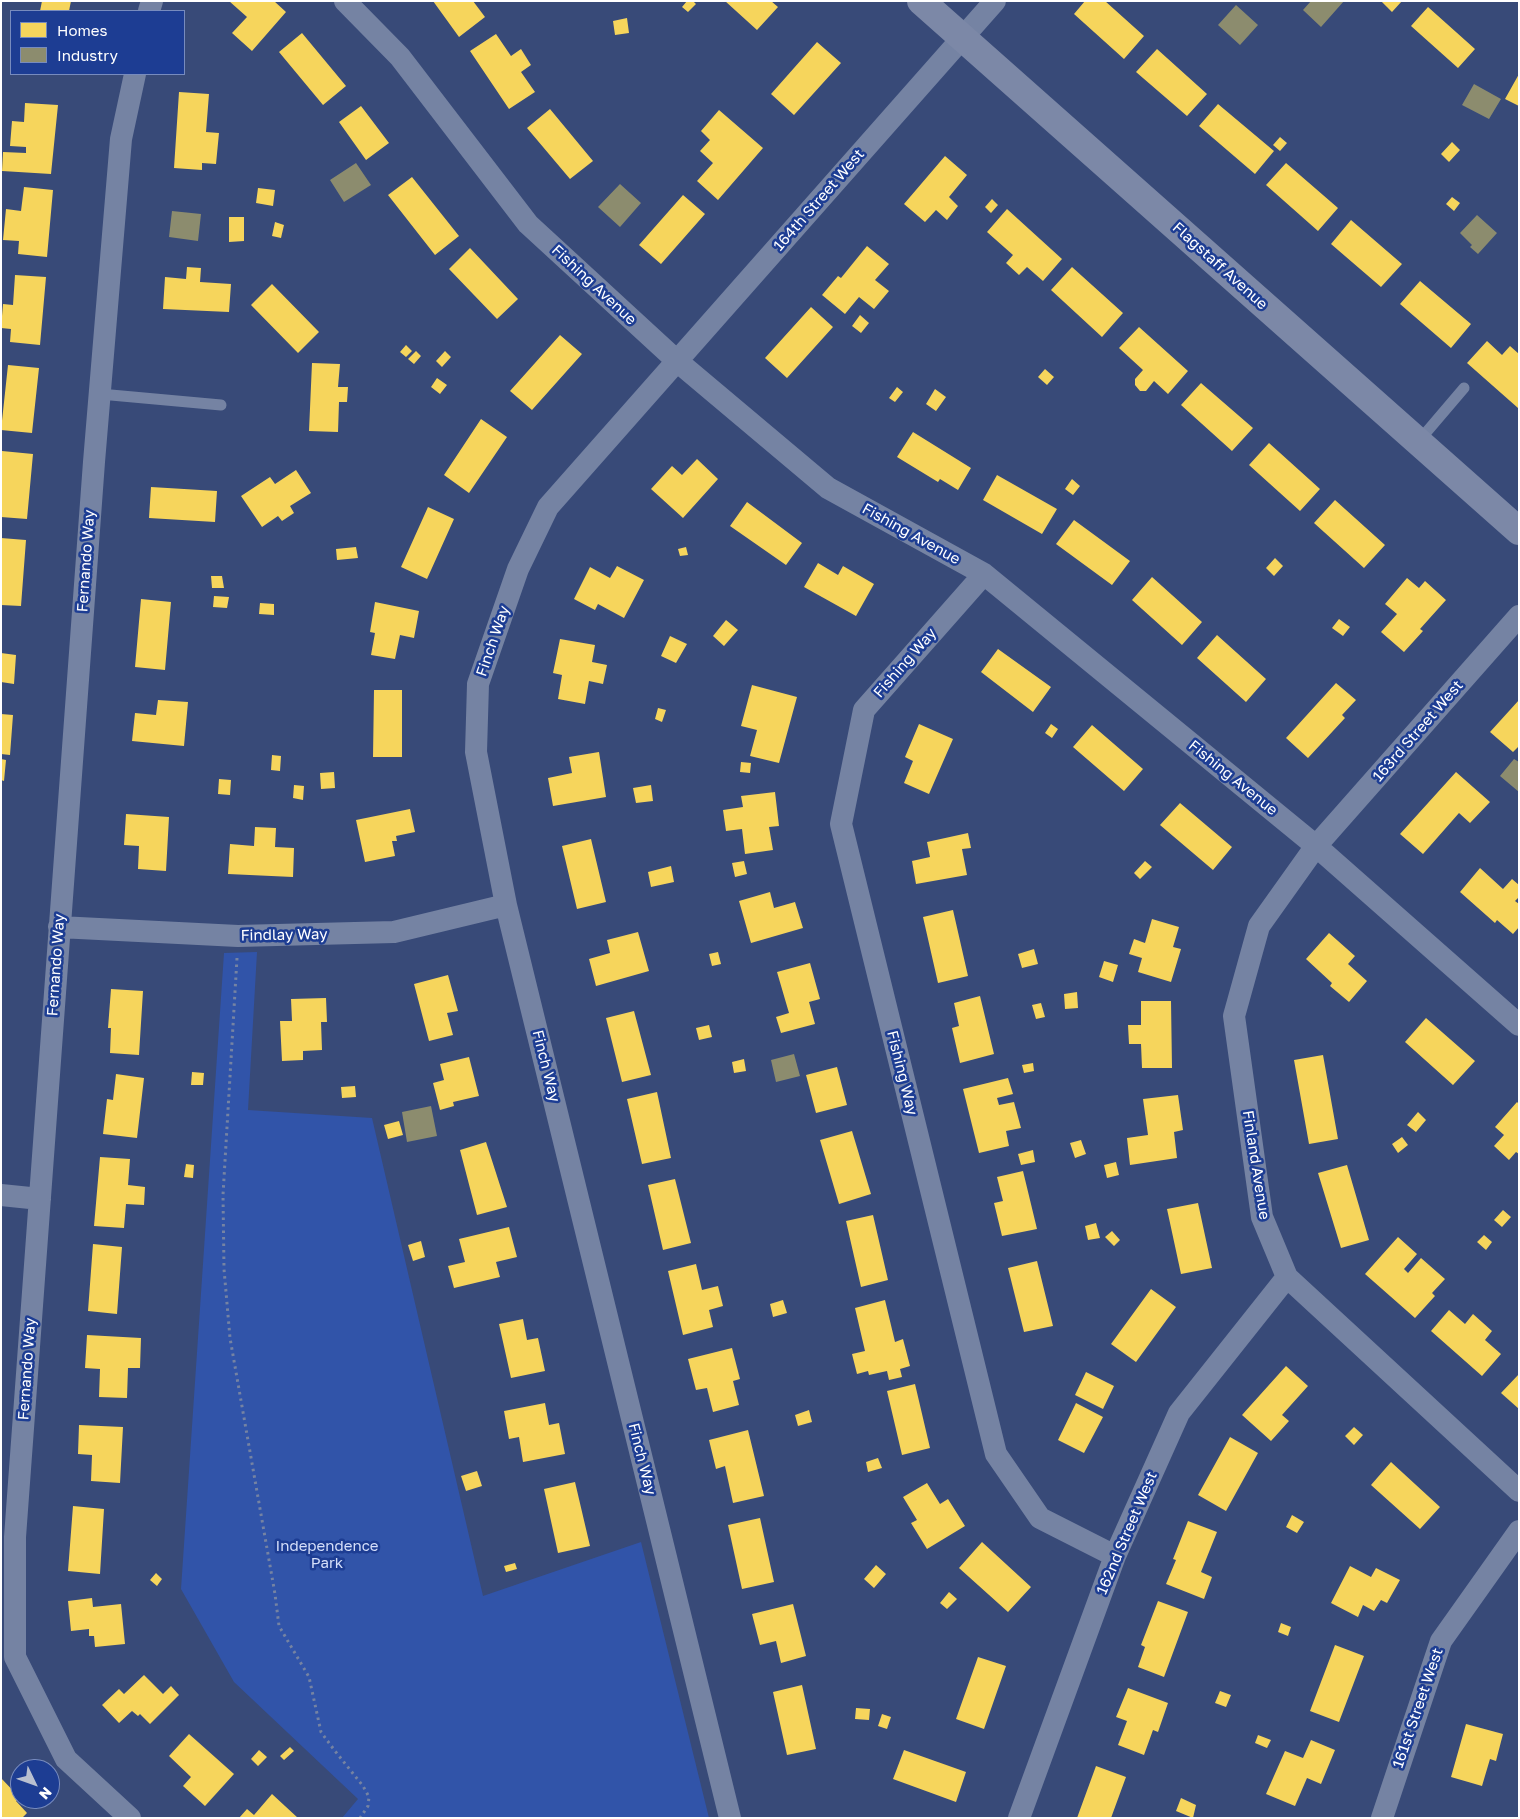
<!DOCTYPE html>
<html>
<head>
<meta charset="utf-8">
<style>
  body { margin:0 }
  #map { position:relative; width:1520px; height:1819px; overflow:hidden; background:#384a78; font-family:"Golos Text",sans-serif }
  canvas { display:block }
  .frame { position:absolute; inset:0; border:2px solid #fff; pointer-events:none }
  .legend { position:absolute; left:10px; top:10px; width:175px; height:65px; box-sizing:border-box; background:#1d3d93; border:1px solid #778bbe; margin:0; padding:6px 9px; list-style:none; font-size:15px; color:#fff }
  .legend li { display:flex; align-items:center; gap:10px; height:25px }
  .legend b { width:25px; border:1px solid #778bbe }
  .north { position:absolute; left:10px; top:1759px; width:50px; height:50px; box-sizing:border-box; background:#1d3d93; border:1px solid #778bbe; border-radius:50%; rotate:132deg; font-size:14px; font-weight:700; line-height:20px; text-align:center; color:#fff }
  .north::after { content:''; display:block; margin:auto; width:18px; height:22px; background:#b9c0d0; clip-path:polygon(50% 0,100% 100%,50% 72%,0 100%) }
</style>
</head>
<body>
<div id="map">
<canvas width="1520" height="1819"></canvas>
<div class="frame"></div>
<ul class="legend">
<li><b style="height:14px;background:#f6d55c"></b>Homes</li>
<li><b style="height:14px;background:#8c8c6e"></b>Industry</li>
</ul>
<div class="north">N</div>
</div>
<script>
const ctx = document.querySelector('canvas').getContext('2d');
ctx.lineJoin = 'round';
function fillPath(path, color) { ctx.fillStyle = color; ctx.fill(path, 'evenodd'); }
function trace(path, color, width, dash) { ctx.strokeStyle = color; ctx.lineWidth = width; ctx.lineCap = dash ? 'butt' : 'round'; ctx.setLineDash(dash || []); ctx.stroke(path); }
function label(font, color, halo, rows, align = 'center') {
  ctx.font = font + ' "Golos Text",sans-serif'; ctx.lineWidth = 5; ctx.setLineDash([]); ctx.textBaseline = 'middle'; ctx.strokeStyle = halo; ctx.fillStyle = color; for (const [text, x, y, turn = 0] of rows) {
    ctx.save(); ctx.translate(x, y); ctx.rotate((+turn || 0) * Math.PI / 180); ctx.textAlign = isNaN(turn) ? turn : align; if (halo) ctx.strokeText(text, 0, 0); ctx.fillText(text, 0, 0); ctx.restore();
  }
}
const green = new Path2D(`
  M257 952 248 1110 372 1118 483 1596 641 1542 709 1818H342L358 1799 234 1682 181 1589 224 953Z`);
const homes = new Path2D(`
  M42 1H71L69 11H40Z
  M229 1H274L286 12 252 51 232 33 247 17Z
  M433 1H473L485 17 459 37Z
  M687 1H693L696 4 688 12 682 7Z
  M725 1H771L778 7 757 30Z
  M1085 1H1105L1144 36 1124 59 1074 14Z
  M1381 1H1402L1392 12Z
  M1428 7 1475 49 1458 68 1411 26Z
  M627 18 629 33 615 35 613 21Z
  M302 33 346 86 323 105 279 52Z
  M496 34 511 56 521 49 531 65 521 72 535 92 509 109 470 51Z
  M817 42 841 63 794 115 771 94Z
  M1157 49 1207 94 1187 116 1136 72Z
  M1519 74V106L1505 99Z
  M179 92 209 94 206 132 219 133 216 164 202 163V170L174 168Z
  M25 103 58 105 51 174 2 171 3 152 26 153V147L10 146 12 121 24 122Z
  M1218 104 1274 151 1255 174 1199 126Z
  M361 106 389 143 366 160 339 122Z
  M550 109 593 161 570 179 527 128Z
  M719 110 763 148 718 200 697 181 713 163 700 151 710 140 701 131Z
  M1280 137 1287 143 1280 151 1273 145Z
  M1452 142 1460 150 1449 162 1441 154Z
  M945 156 967 175 949 197 958 206 947 220 936 210 925 222 904 204Z
  M1286 163 1338 208 1318 231 1266 185Z
  M412 177 459 236 435 255 388 195Z
  M24 187 53 190 47 257 18 254 19 241 3 240 6 209 21 211Z
  M258 188 275 190 273 206 256 203Z
  M683 195 705 214 661 264 639 245Z
  M1452 197 1460 203 1454 211 1446 204Z
  M992 199 998 205 991 213 985 207Z
  M1007 209 1062 259 1043 281 1027 267 1019 275 1006 263 1013 255 987 232Z
  M229 217H244V241L229 242Z
  M1351 220 1402 264 1381 287 1331 244Z
  M275 222 284 225 281 238 272 236Z
  M867 246 889 264 875 280 889 291 874 309 859 297 845 314 822 295 838 276 841 278Z
  M470 248 518 299 497 319 449 269Z
  M187 267 201 268 200 282 231 284 229 312 163 309 165 277 186 279Z
  M1072 267 1123 313 1102 337 1051 290Z
  M15 275 46 277 40 345 10 342 11 329 1 328 3 304 13 305Z
  M1420 281 1471 324 1451 348 1400 304Z
  M272 284 319 332 298 353 251 305Z
  M811 307 833 327 787 378 765 358Z
  M860 315 869 323 861 333 852 326Z
  M1139 327 1188 371 1168 394 1154 381 1146 391H1140L1135 385V379L1143 370 1119 348Z
  M560 335 582 354 532 410 510 391Z
  M1487 341 1502 355 1510 346 1519 354 1518 408 1467 363Z
  M406 345 412 351 406 357 400 352Z
  M416 351 421 356 414 364 408 359Z
  M445 351 451 357 442 367 436 361Z
  M312 363 340 364 338 387H348L347 402H339L338 432 309 431Z
  M8 365 39 368 32 433 1 430Z
  M1045 369 1054 377 1047 385 1038 377Z
  M437 378 447 385 440 394 431 387Z
  M1201 383 1253 428 1232 451 1181 405Z
  M897 387 903 392 895 402 889 398Z
  M935 389 946 397 936 411 926 404Z
  M481 419 507 437 469 493 444 475Z
  M913 432 971 468 958 490 940 479 938 482 897 457Z
  M1269 443 1320 489 1300 511 1249 465Z
  M2 451 33 454 27 519 1 517Z
  M697 459 718 479 683 518 651 489 672 466 682 475Z
  M296 470 311 493 290 506 294 513 282 521 278 516 262 527 241 496 270 477 275 484Z
  M997 475 1057 509 1042 534 983 500Z
  M1072 479 1080 486 1073 495 1065 489Z
  M151 487 217 491 215 522 149 518Z
  M1335 500 1385 545 1364 568 1314 523Z
  M747 502 802 543 786 565 730 526Z
  M428 507 454 519 427 579 401 567Z
  M1074 520 1130 561 1112 585 1056 544Z
  M1 538 26 540 21 606 1 605Z
  M356 547 358 558 337 560 336 549Z
  M686 547 688 555 680 556 678 549Z
  M1275 558 1283 566 1274 576 1266 568Z
  M818 563 838 575 843 566 874 584 856 616 804 587Z
  M617 566 644 580 624 618 598 604 595 610 574 599 590 567 610 578Z
  M211 576H222L224 588H212Z
  M1152 577 1202 622 1182 645 1132 600Z
  M1407 578 1419 588 1425 581 1446 600 1420 629 1423 631 1404 652 1381 632 1397 614 1385 604Z
  M214 596 229 597 227 608 213 607Z
  M141 599 171 602 165 670 135 667Z
  M375 602 419 611 414 638 400 635 395 659 371 655 375 633 370 632Z
  M260 603 274 604V615L259 614Z
  M1339 619 1350 627 1343 636 1332 628Z
  M726 620 738 630 724 646 713 636Z
  M1217 635 1266 679 1246 702 1197 658Z
  M670 636 687 644 676 663 661 656Z
  M560 639 595 645 592 662 607 665 603 684 589 681 585 704 558 699 562 675 553 673Z
  M998 649 1051 687 1033 712 981 672Z
  M1 653 16 655 14 684 1 682Z
  M1336 683 1356 700 1342 715 1345 718 1308 758 1286 738Z
  M752 685 797 697 779 763 750 756 757 730 741 726Z
  M374 690H402V757H373Z
  M158 700 188 702 184 746 132 741 135 713 156 715Z
  M1519 700V746L1513 752 1490 732Z
  M658 708 666 710 662 722 655 719Z
  M1 714 13 715 10 755 1 754Z
  M919 724 953 739 929 794 904 783 913 761 905 757Z
  M1051 724 1058 729 1052 738 1045 733Z
  M1092 725 1143 769 1124 791 1073 747Z
  M599 752 606 797 553 806 548 778 572 773 569 757Z
  M272 755 281 756 280 771 271 770Z
  M1 759 6 760 4 781 1 780Z
  M741 762 751 763 750 773 740 772Z
  M334 772 335 788 321 789 320 773Z
  M1456 772 1490 802 1470 823 1459 813 1423 854 1400 834Z
  M219 779 231 780 230 795 218 794Z
  M294 785 304 786 303 800 293 798Z
  M651 785 653 801 636 803 633 788Z
  M775 792 779 826 769 827 773 850 745 854 742 829 726 831 723 810 743 807 741 796Z
  M1180 803 1232 847 1213 870 1160 825Z
  M410 809 415 832 396 836 397 841H392L395 856 365 862 356 820Z
  M126 814 169 817 166 871 138 869 139 846 124 845Z
  M255 827 276 828 275 847 294 848 293 877 228 874 230 844 254 846Z
  M968 833 971 848 962 849 967 875 916 884 912 861 930 857 927 842Z
  M591 839 606 902 577 909 562 846Z
  M744 861 747 874 735 877 732 863Z
  M1145 861 1152 867 1140 879 1134 873Z
  M671 866 674 882 651 887 648 872Z
  M1480 868 1503 889 1512 879 1519 885V897L1515 901 1519 904V927L1513 934 1497 920 1495 923 1460 892Z
  M770 892 774 908 795 902 803 928 751 943 739 901Z
  M953 910 968 976 938 983 923 917Z
  M1152 919 1179 927 1173 947 1181 949 1171 982 1138 972 1142 958 1129 954 1134 939 1145 943Z
  M638 932 649 971 596 986 589 959 610 953 607 940Z
  M1329 933 1355 956 1348 964 1367 981 1349 1002 1330 986 1332 983 1306 959Z
  M1034 949 1038 964 1022 968 1018 954Z
  M718 952 721 964 712 966 709 954Z
  M1104 961 1118 965 1113 982 1099 977Z
  M810 963 820 999 809 1002 815 1024 781 1033 776 1017 789 1013 777 972Z
  M448 975 458 1011 447 1013 453 1035 429 1041 414 984Z
  M111 989 143 991 139 1055 110 1053 111 1028H108Z
  M1077 992 1078 1008 1065 1009 1064 994Z
  M980 996 994 1054 960 1063 952 1028 959 1026 954 1003Z
  M326 998 327 1022H321L322 1050 303 1051V1060L282 1061 280 1021H292L291 999Z
  M1141 1001H1171L1172 1068H1142L1141 1044H1129L1128 1025H1141Z
  M1041 1003 1045 1017 1036 1019 1032 1005Z
  M634 1011 651 1075 622 1082 606 1018Z
  M1426 1018 1475 1061 1453 1085 1405 1042Z
  M709 1025 712 1037 699 1040 696 1028Z
  M1323 1055 1338 1139 1309 1144 1294 1060Z
  M469 1057 479 1096 453 1102 454 1106 440 1110 433 1083 444 1080 440 1064Z
  M744 1059 746 1071 734 1073 732 1062Z
  M1033 1063 1034 1071 1024 1073 1022 1065Z
  M837 1067 847 1105 816 1113 806 1075Z
  M192 1072 204 1073 203 1085H191Z
  M116 1074 144 1078 137 1138 103 1134 107 1099 113 1100Z
  M1008 1078 1013 1094 997 1098 999 1105 1014 1102 1021 1128 1006 1131 1009 1146 979 1153 963 1089Z
  M355 1086 356 1097 342 1098 341 1087Z
  M657 1092 671 1158 642 1164 627 1099Z
  M1178 1095 1183 1130 1174 1132 1177 1158 1130 1165 1127 1138 1148 1135 1143 1099Z
  M1517 1102 1519 1104V1154L1516 1152 1509 1160 1494 1146 1504 1135 1495 1127Z
  M1418 1112 1426 1120 1416 1132 1407 1125Z
  M399 1121 403 1135 388 1139 384 1125Z
  M852 1131 871 1194 839 1204 820 1140Z
  M1402 1137 1408 1145 1398 1153 1392 1144Z
  M1081 1140 1086 1154 1075 1158 1070 1143Z
  M486 1142 507 1207 477 1215 460 1150Z
  M1033 1150 1035 1162 1021 1165 1018 1154Z
  M100 1157 130 1159 128 1185 145 1187 144 1205 126 1204 124 1228 94 1226Z
  M1116 1162 1119 1175 1107 1178 1104 1165Z
  M186 1164 194 1165 193 1178 184 1177Z
  M1347 1165 1369 1240 1341 1248 1318 1173Z
  M1023 1171 1037 1229 1002 1236 994 1203 1003 1201 997 1177Z
  M675 1179 691 1243 663 1250 648 1185Z
  M1198 1203 1212 1268 1181 1274 1167 1209Z
  M1503 1210 1511 1217 1502 1227 1494 1220Z
  M873 1215 888 1280 861 1287 846 1221Z
  M1096 1223 1100 1238 1088 1240 1085 1226Z
  M509 1227 517 1257 496 1262 500 1277 454 1288 448 1266 465 1262 459 1239Z
  M1112 1231 1120 1240 1114 1246 1105 1237Z
  M1484 1235 1492 1242 1486 1250 1477 1242Z
  M1398 1237 1417 1254 1404 1269 1408 1273 1421 1258 1445 1279 1432 1293 1435 1296 1415 1318 1365 1274Z
  M421 1241 425 1257 413 1261 408 1245Z
  M93 1244 122 1247 117 1314 88 1311Z
  M1037 1261 1053 1326 1024 1332 1008 1268Z
  M696 1264 702 1290 718 1286 723 1306 709 1310 713 1327 683 1335 668 1271Z
  M1151 1289 1176 1307 1136 1362 1111 1344Z
  M783 1300 787 1313 773 1317 770 1304Z
  M885 1300 895 1342 903 1339 910 1366 900 1369 902 1377 889 1380 887 1371 869 1375 868 1371 857 1374 852 1354 865 1351 855 1308Z
  M1449 1310 1465 1324 1473 1314 1492 1331 1485 1340 1501 1354 1482 1376 1431 1331Z
  M523 1319 527 1340 538 1338 545 1371 511 1378 499 1324Z
  M87 1335 141 1338 140 1368H128L127 1398 99 1397 100 1369 85 1368Z
  M732 1348 740 1379 733 1381 739 1405 713 1412 707 1388 696 1390 688 1359Z
  M1286 1366 1308 1386 1282 1415 1289 1421 1271 1441 1242 1415Z
  M1086 1372 1114 1386 1103 1409 1075 1395Z
  M1519 1374V1409L1501 1393Z
  M915 1384 930 1448 902 1455 887 1391Z
  M545 1403 549 1425 559 1423 565 1454 523 1462 519 1437 509 1439 504 1411Z
  M1076 1403 1103 1417 1084 1453 1058 1440Z
  M809 1410 812 1422 798 1426 795 1415Z
  M79 1425 123 1427 120 1483 91 1481 92 1455 78 1454Z
  M1354 1427 1363 1435 1354 1445 1345 1436Z
  M748 1430 764 1496 733 1503 725 1466 716 1469 709 1440Z
  M1230 1437 1258 1453 1226 1511 1198 1495Z
  M878 1458 882 1468 868 1472 866 1462Z
  M1391 1462 1440 1507 1420 1529 1371 1485Z
  M477 1471 482 1486 466 1491 461 1476Z
  M575 1482 590 1546 558 1553 544 1489Z
  M927 1483 940 1504 948 1499 965 1526 927 1549 911 1523 917 1520 903 1497Z
  M73 1506 104 1509 100 1574 68 1571Z
  M1292 1515 1304 1522 1297 1533 1286 1527Z
  M760 1518 774 1582 742 1589 728 1525Z
  M1188 1521 1217 1532 1201 1572 1212 1577 1204 1599 1166 1584 1176 1560 1173 1559Z
  M982 1542 1031 1587 1008 1612 959 1568Z
  M515 1563 517 1569 506 1572 504 1566Z
  M876 1565 886 1574 874 1588 864 1579Z
  M1350 1566 1371 1577 1376 1568 1400 1580 1387 1603 1381 1600 1374 1611 1363 1605 1358 1617 1331 1603Z
  M156 1573 162 1579 157 1586 150 1580Z
  M949 1592 957 1599 947 1609 940 1603Z
  M92 1598 93 1607 121 1604 125 1644 95 1647 94 1636H89V1629L71 1631 68 1601Z
  M1158 1601 1188 1612 1164 1677 1138 1667 1145 1647 1141 1645Z
  M793 1604 806 1656 781 1663 776 1641 760 1645 752 1614Z
  M1281 1623 1291 1627 1288 1636 1278 1632Z
  M1335 1645 1364 1656 1339 1722 1310 1711Z
  M978 1657 1006 1666 984 1729 956 1719Z
  M144 1675 163 1694 171 1686 179 1695 150 1724 140 1714 138 1716 132 1711 119 1723 102 1705 119 1689 124 1694Z
  M802 1685 816 1749 787 1755 773 1692Z
  M1128 1688 1168 1703 1158 1732 1153 1730 1144 1755 1118 1745 1127 1721 1116 1717Z
  M1220 1691 1231 1695 1226 1707 1215 1703Z
  M856 1708 870 1709 869 1720 855 1719Z
  M882 1714 891 1717 887 1729 878 1726Z
  M1466 1724 1503 1734 1496 1761 1490 1759 1482 1786 1451 1777Z
  M189 1734 234 1774 205 1806 183 1786 191 1777 169 1756Z
  M1258 1735 1271 1740 1267 1748 1255 1743Z
  M1311 1740 1335 1750 1321 1784 1307 1778 1295 1806 1266 1794 1285 1751 1303 1758Z
  M290 1747 294 1751 284 1760 280 1756Z
  M259 1750 267 1757 258 1766 251 1759Z
  M904 1750 966 1772 956 1802 893 1779Z
  M1096 1766 1126 1777 1111 1818H1077Z
  M1 1778 20 1798 16 1801 27 1813 22 1818H1Z
  M272 1794 298 1818H239L247 1809 254 1815Z
  M1181 1798 1196 1805 1193 1818 1176 1811Z`);
const industry = new Path2D(`
  M1311 1H1344L1321 27 1303 10Z
  M1236 5 1258 25 1240 45 1218 25Z
  M1474 84 1501 99 1489 119 1462 105Z
  M356 163 371 185 344 202 330 180Z
  M620 184 641 203 620 227 598 207Z
  M172 211 201 214 198 241 169 237Z
  M1477 215 1497 233 1478 254 1470 247 1472 245 1460 233Z
  M1514 759 1519 762V792L1500 776Z
  M794 1054 800 1076 776 1082 771 1060Z
  M431 1106 437 1136 407 1142 402 1112Z`);
const path = new Path2D(`
  M237 958 223 1195 224 1269 230 1338 275 1594 279 1626 309 1677 321 1732 335 1751 363 1786 369 1797 368 1806 360 1818`);
const lane = new Path2D(`
  M100 394 221 405
  M1418 442 1464 388`);
const street = new Path2D(`
  M345 1 400 57 528 224 677 361 828 488 984 574 1316 846 1519 1025
  M149 11 152 1
  M984 574 864 710 841 824 996 1454 1040 1518 1115 1556
  M1519 616 1316 846 1259 926 1234 1016 1262 1217 1287 1277 1519 1491
  M59 927 238 936 394 932 506 905
  M1 1195 40 1199
  M130 1818 66 1759 15 1657V1537L94 462 121 139 135 74
  M730 1818 506 905 476 752 478 684 518 569 548 507 995 1
  M1019 1818 1115 1556 1179 1413 1287 1277
  M1382 1818 1441 1641 1519 1531`);
const secondary = new Path2D(`
  M921 1 1519 531`);
const streetNames = [
  ["164th Street West",819,200,-49],
  ["Flagstaff Avenue",1220,266,42],
  ["Fishing Avenue",594,285,43],
  ["Fishing Avenue",911,534,29],
  ["Fernando Way",86,561,-86],
  ["Finch Way",493,641,-71],
  ["Fishing Way",905,663,-49],
  ["163rd Street West",1418,731,-49],
  ["Fishing Avenue",1233,778,39],
  ["Findlay Way",284,935,-1],
  ["Fernando Way",56,965,-86],
  ["Finch Way",546,1066,76],
  ["Fishing Way",902,1073,76],
  ["Finland Avenue",1256,1165,81],
  ["Fernando Way",27,1369,-86],
  ["Finch Way",642,1459,76],
  ["162nd Street West",1127,1533,-67],
  ["161st Street West",1418,1708,-71]
];
const parkNames = [
  ["Independence",327,1546],
  ["Park",327,1563]
];
fillPath(green, '#3154a9');
fillPath(homes, '#f6d55c');
fillPath(industry, '#8c8c6e');
trace(path, '#7583a3', 3, [2.5, 4]);
trace(lane, '#7583a3', 11);
trace(street, '#7583a3', 22);
trace(secondary, '#7c88a7', 28);
label('15px', '#fff', '#1d3d93', streetNames);
label('15px', '#d5dffa', '#1d3d93', parkNames);
</script>
</body>
</html>
